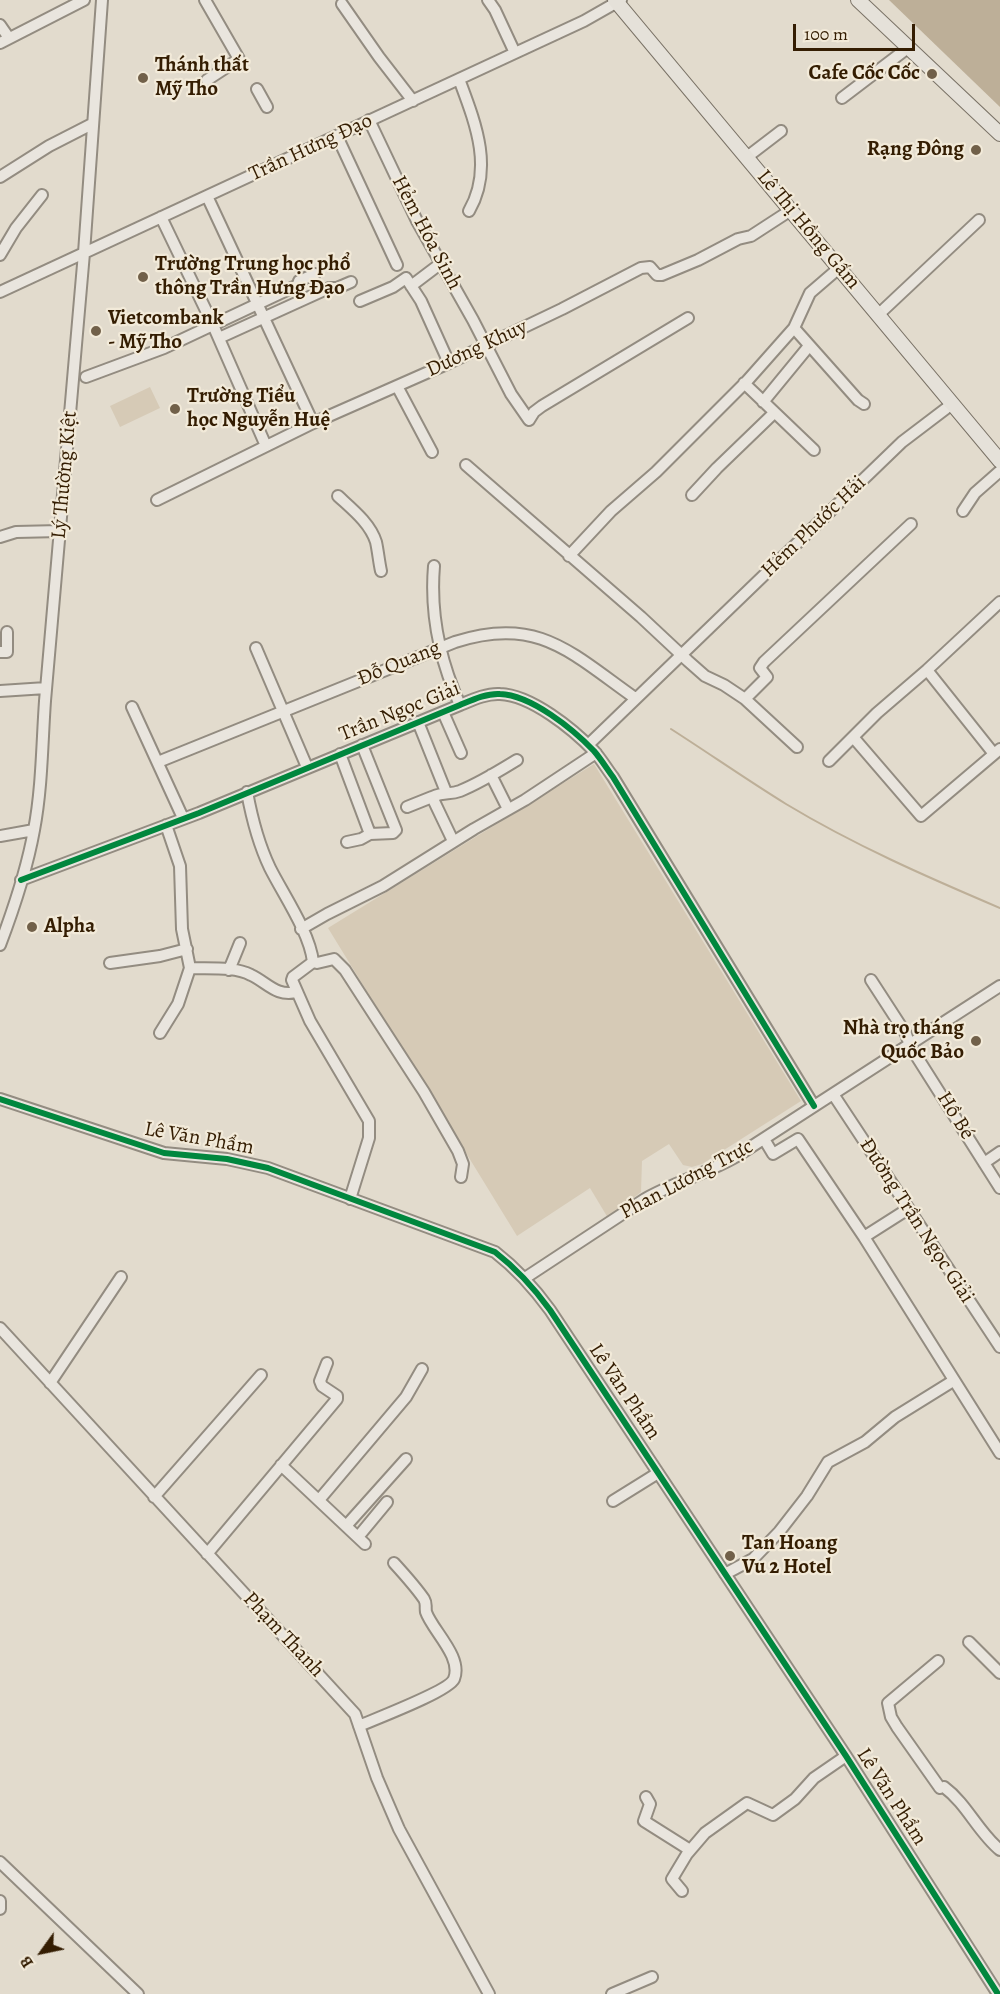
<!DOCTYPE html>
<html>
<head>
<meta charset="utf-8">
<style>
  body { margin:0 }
  #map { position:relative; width:1000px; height:1994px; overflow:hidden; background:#e2dbcd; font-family:Alegreya,serif }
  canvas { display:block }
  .north { position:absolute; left:12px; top:1922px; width:60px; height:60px; -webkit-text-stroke:4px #f2ead9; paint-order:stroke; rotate:237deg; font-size:16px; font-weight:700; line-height:24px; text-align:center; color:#341d02 }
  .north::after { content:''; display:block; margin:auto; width:21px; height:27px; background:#341d02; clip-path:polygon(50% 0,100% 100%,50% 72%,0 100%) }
  .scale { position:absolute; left:793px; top:24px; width:122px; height:27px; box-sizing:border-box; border:3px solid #341d02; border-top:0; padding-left:8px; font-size:18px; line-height:21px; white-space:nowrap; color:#341d02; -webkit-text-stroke:4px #f2ead9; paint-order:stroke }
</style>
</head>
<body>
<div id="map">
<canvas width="1000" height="1994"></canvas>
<div class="north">B</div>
<div class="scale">100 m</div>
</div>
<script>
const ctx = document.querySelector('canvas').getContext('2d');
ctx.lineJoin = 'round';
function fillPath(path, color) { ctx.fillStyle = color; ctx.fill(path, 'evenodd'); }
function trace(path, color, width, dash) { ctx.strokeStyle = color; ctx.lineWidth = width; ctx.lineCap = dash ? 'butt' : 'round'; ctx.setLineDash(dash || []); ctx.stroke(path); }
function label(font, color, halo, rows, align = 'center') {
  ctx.font = font + ' Alegreya,serif'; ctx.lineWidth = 4.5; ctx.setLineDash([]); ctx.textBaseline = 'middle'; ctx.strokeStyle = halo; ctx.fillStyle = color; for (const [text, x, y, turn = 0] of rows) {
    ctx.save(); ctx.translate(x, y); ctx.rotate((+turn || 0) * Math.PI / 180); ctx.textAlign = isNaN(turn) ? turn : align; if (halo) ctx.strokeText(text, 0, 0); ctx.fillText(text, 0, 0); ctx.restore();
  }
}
const green = new Path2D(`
  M150 387 160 408 120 427 110 406Z
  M594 764 801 1101 702 1164 692 1167 683 1165 669 1144 642 1161 641 1192 608 1218 590 1188 517 1236 328 928Z`);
const water = new Path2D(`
  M889 0H1000V107Z`);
const stream = new Path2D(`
  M671 729C710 754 747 780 786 804 854 845 927 877 1000 908`);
const minor = new Path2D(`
  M205 0 239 59 207 80
  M488 0 495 10 515 53
  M342 4 379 57 413 101
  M0 25 9 38
  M0 43 84 0
  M459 79C475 122 494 168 469 211
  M257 89 267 107
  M842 98 909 47
  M369 120 417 221 473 320 511 394 529 420 534 412 542 406 688 318
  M337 136 397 265
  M747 157 781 131
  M0 177 49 146 92 124
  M207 196 313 423
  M161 217 213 325 266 446
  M0 255 16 228 42 195
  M299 281 315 274
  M411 286 440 264
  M0 292 584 21 621 0
  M360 301 393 287 406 278 421 301 449 363
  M879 314 979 220
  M794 328 858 400 864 404
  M219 338 329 288H337L351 282
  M86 377 164 348 300 284
  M744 383 814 450
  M397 386 432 452
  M763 402 809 346
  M466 465 641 617 688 661 705 676 724 685 745 699 797 747
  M692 495 717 468 774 413
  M338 496C352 509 370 523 376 542 378 551 379 562 381 571
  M157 500 313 423 449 363 562 309 641 268 650 267 657 275H662L698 260 738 239 751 236 791 210
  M963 511 975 493 1000 471
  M0 537 16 532 60 531
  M569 556 611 511 656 472 747 381 794 328 810 293 839 268
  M434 566C430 614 440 661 460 705
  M256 648 307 767
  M0 652H7V632
  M927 670 994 754
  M0 691 46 688
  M745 699 767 677 760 668 764 662 911 524
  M132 707 183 818
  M443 712 461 753
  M418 722 446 792
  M853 737 921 816 1000 749
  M588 745 902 442 952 404
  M340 754 370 834 393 833 396 830 362 745
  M829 761 877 713 927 670 1000 602
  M158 762 455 642C538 615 571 653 635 698
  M491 775 508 809
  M247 792C252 819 258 843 270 868 283 894 310 933 313 962
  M432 797C445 791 449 795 460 791 480 783 499 771 517 760
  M407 807 432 797 453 841
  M0 836 34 830
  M347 842 361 839 370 834
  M21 880 199 813 460 705C472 700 487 693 500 694 531 695 573 729 594 751 601 759 607 769 613 777L814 1106
  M301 929 327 914 383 886 474 829 525 800 596 753
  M0 945C14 908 27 869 34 830 42 788 42 744 45 701L84 253 102 0
  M110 963 160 956 187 949
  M190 968C208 969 234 966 251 975 268 983 276 997 297 992
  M229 970 240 943
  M871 980 906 1034 910 1046 1000 1188
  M160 1033 178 1004 190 968 182 929 180 866 166 825
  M833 1094 1000 1347
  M0 1099 164 1153 227 1159 268 1168 495 1252C517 1269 534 1288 550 1310L846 1756 998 1994
  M764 1139 773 1154 798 1139 864 1237 1000 1453
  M984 1163 1000 1152
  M350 1199 369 1138V1121L310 1021 292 980 293 977 313 962 317 963 334 959 345 970 424 1092 458 1151 463 1164 461 1177
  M864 1237 908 1209
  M525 1278 645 1199C675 1182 708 1173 737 1156L1000 986
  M0 1328 355 1714 377 1778 399 1829 489 1994
  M50 1383 121 1277
  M281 1465 365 1544
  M154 1497 261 1375
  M319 1500 406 1397 422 1369
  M613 1501 658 1473
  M346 1526 406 1459
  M358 1537 387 1502
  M207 1554 337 1399V1396L322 1386 320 1381 327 1363
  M725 1574 753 1559 779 1532 807 1496 828 1462 865 1442 895 1417 953 1381
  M969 1642 1000 1673
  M938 1661 888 1703 891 1717 897 1727 940 1788
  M359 1726C375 1719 449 1691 454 1679 463 1657 432 1630 426 1612 425 1606 427 1604 424 1599 415 1586 404 1574 394 1563
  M944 1787C967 1804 978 1832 1000 1850
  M646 1797 650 1804 644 1821 690 1850
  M0 1862 138 1994
  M682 1891 672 1879 687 1854 705 1833 747 1803 773 1815 795 1799 814 1778 846 1756
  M0 1901V1909
  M612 1994 652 1977`);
const major = new Path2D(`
  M615 0 1000 461
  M858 0 1000 134`);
const cycleway = new Path2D(`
  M21 880 199 813 460 705C472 700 487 693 500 694 531 695 573 729 594 751 601 759 607 769 613 777L814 1106
  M0 1099 164 1153 227 1159 268 1168 495 1252C517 1269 534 1288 550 1310L846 1756 998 1994`);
const markers = [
  [932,74,6,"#716049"],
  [143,78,6,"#716049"],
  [976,150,6,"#716049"],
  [143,277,6,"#716049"],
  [96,331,6,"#716049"],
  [175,409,6,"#716049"],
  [32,927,6,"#716049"],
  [976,1041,6,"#716049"],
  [730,1556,6,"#716049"]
];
const poiNames = [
  ["Thánh thất",155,66],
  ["Mỹ Tho",155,90],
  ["Cafe Cốc Cốc",920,74,"right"],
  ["Rạng Đông",964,150,"right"],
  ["Trường Trung học phổ",155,265],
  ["thông Trần Hưng Đạo",155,289],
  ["Vietcombank",108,319],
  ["- Mỹ Tho",108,343],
  ["Trường Tiểu",187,397],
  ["học Nguyễn Huệ",187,421],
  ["Alpha",44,927],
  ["Nhà trọ tháng",964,1029,"right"],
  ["Quốc Bảo",964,1053,"right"],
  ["Tan Hoang",742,1544],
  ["Vu 2 Hotel",742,1568]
];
const streetNames = [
  ["Trần Hưng Đạo",311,148,-25],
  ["Lê Thị Hồng Gấm",808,230,50],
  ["Hẻm Hóa Sinh",426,233,62],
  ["Dương Khuy",477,349,-25],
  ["Lý Thường Kiệt",65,475,-85],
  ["Hẻm Phước Hải",814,527,-44],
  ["Đỗ Quang",399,664,-22],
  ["Trần Ngọc Giải",400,712,-22],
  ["Hồ Bé",955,1116,58],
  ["Lê Văn Phẩm",199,1139,10],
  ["Phan Lương Trực",687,1180,-28],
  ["Đường Trần Ngọc Giải",916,1221,57],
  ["Lê Văn Phẩm",624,1392,56],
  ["Phạm Thanh",283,1635,47],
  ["Lê Văn Phẩm",891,1797,57]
];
fillPath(green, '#d6cab6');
fillPath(water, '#bdaf98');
trace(stream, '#bdaf98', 2);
trace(minor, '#938c81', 14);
trace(major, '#7a7266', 16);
trace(minor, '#e9e5de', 10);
trace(major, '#e5e1d9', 14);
trace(cycleway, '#00873e', 6);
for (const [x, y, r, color] of markers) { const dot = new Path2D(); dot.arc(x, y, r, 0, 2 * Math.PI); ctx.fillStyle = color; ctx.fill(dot); trace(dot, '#f2ead9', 2); }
label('bold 21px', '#341d02', '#f2ead9', poiNames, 'left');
label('21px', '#341d02', '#f2ead9', streetNames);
</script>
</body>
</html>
